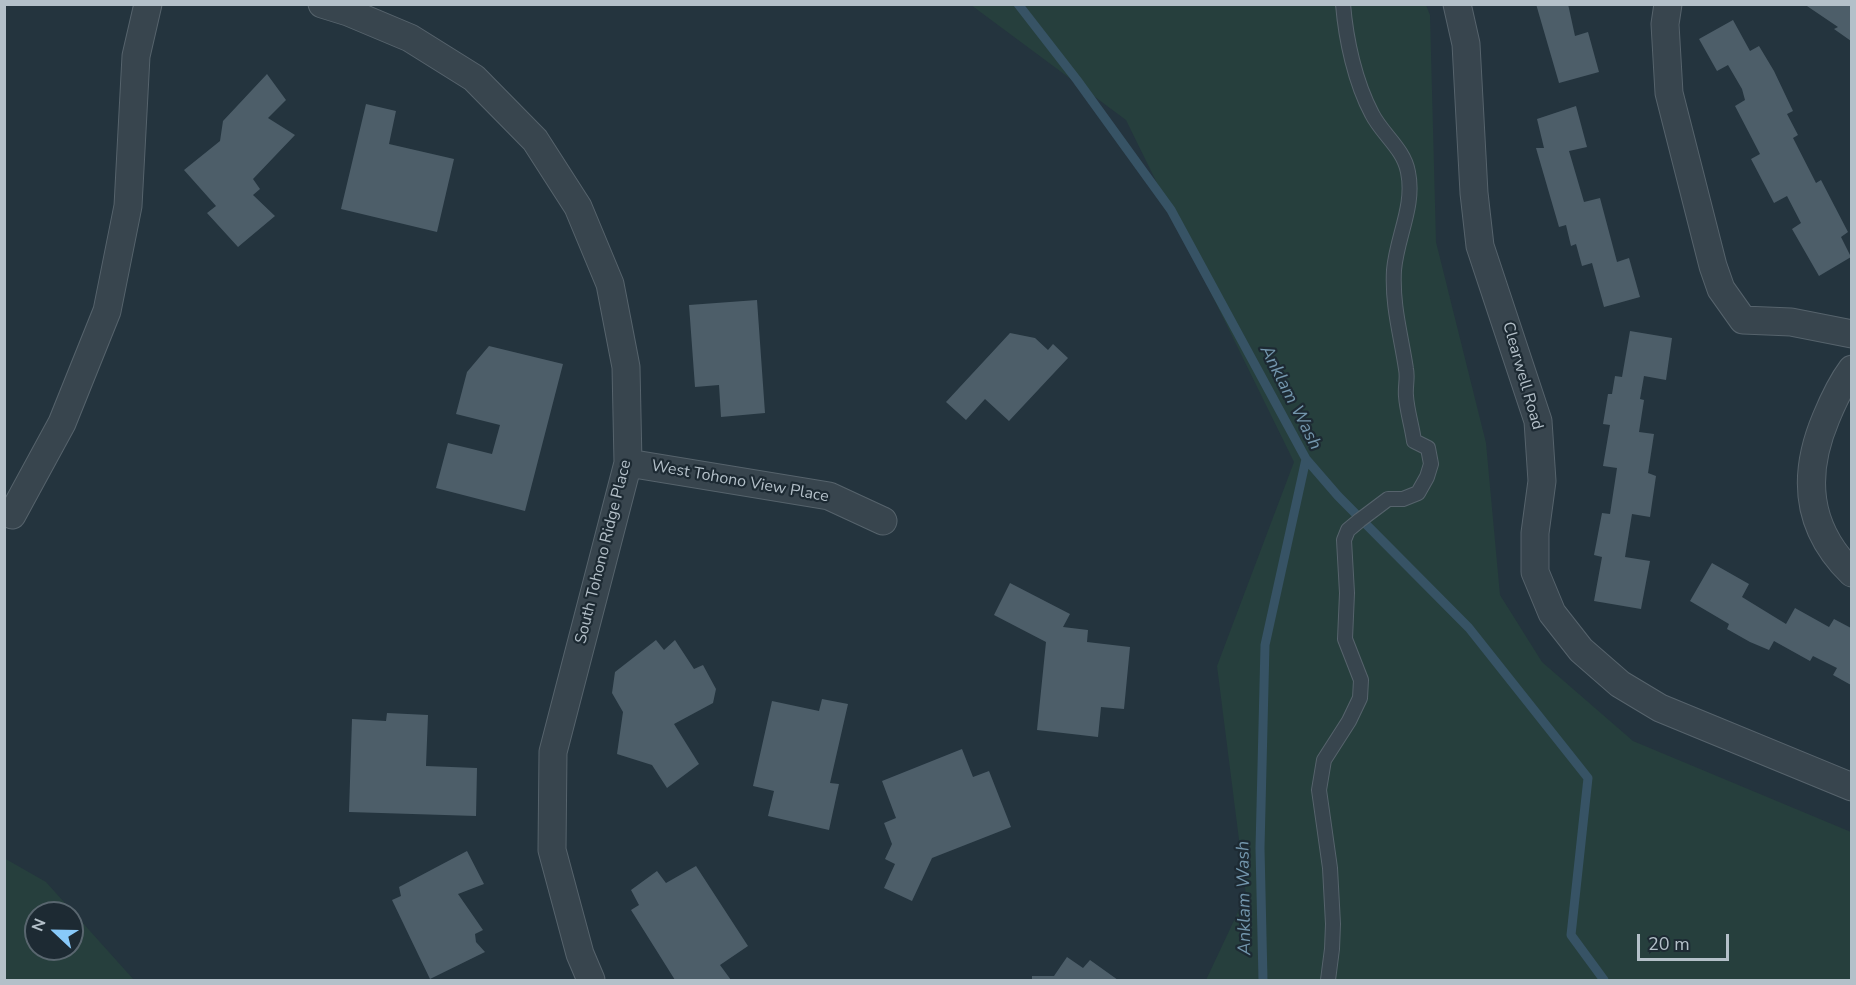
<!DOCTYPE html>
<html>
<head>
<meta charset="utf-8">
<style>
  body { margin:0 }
  #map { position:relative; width:1856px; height:985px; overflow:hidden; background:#24343e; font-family:"Nunito Sans",sans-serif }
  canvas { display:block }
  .frame { position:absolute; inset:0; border:6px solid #b4c0c9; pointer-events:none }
  .north { position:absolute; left:24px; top:901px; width:60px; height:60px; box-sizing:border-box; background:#1d2a33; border:2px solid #59666f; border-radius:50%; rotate:292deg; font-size:16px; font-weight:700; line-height:24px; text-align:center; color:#b4c0c9 }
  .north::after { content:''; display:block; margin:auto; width:21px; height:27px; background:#88c9f9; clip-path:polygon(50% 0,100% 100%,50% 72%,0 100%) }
  .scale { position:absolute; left:1637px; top:934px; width:92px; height:27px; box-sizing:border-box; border:3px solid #b4c0c9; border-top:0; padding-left:8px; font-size:18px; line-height:21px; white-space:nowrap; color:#b4c0c9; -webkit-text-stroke:4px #1d2a33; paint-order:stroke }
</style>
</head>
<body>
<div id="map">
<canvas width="1856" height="985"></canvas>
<div class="frame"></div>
<div class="north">N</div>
<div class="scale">20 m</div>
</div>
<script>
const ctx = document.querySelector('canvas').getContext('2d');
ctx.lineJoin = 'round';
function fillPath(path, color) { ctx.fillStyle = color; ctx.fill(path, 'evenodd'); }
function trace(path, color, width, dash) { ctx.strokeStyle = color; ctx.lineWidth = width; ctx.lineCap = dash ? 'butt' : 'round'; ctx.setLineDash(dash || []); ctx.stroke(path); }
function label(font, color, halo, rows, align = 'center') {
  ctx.font = font + ' "Nunito Sans",sans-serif'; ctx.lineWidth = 4.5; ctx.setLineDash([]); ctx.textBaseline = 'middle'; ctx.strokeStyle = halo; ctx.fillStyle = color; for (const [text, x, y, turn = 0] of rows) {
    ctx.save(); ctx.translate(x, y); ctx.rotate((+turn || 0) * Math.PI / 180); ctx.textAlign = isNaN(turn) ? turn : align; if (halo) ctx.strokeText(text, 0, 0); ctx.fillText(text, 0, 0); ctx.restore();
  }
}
const green = new Path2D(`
  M971 5H1426L1430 15 1436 242 1486 443 1500 595 1542 662 1633 741 1851 832V980H1206L1246 895 1217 666 1294 462 1126 120Z
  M4 858 46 882 134 980H5ZM36 913H72V949H36Z`);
const stream = new Path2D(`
  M1018 4 1077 80 1171 210 1306 459 1265 645 1260 848 1263 980
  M1306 459 1338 496 1469 628 1588 778 1571 935 1604 980`);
const building = new Path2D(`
  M1536 4H1568L1575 36 1588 32 1599 72 1559 83Z
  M1804 4H1851V41L1834 29 1838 27Z
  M1733 20 1750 51 1759 46 1774 71 1793 111 1787 114 1798 135 1793 138 1816 183 1821 180 1848 232 1841 237 1851 257 1819 276 1792 229 1801 223 1787 196 1774 203 1751 159 1760 154 1735 106 1745 100 1742 89 1728 65 1717 71 1699 39Z
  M267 74 286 100 268 118 295 135 253 179 260 189 253 195 275 216 238 247 207 213 216 206 184 170 220 141 223 121Z
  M366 104 396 111 389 144 454 159 437 232 341 209Z
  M1576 106 1587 147 1569 151 1584 202 1600 198 1617 262 1629 258 1640 297 1604 307 1592 263 1582 266 1576 244 1571 246 1566 225 1559 227 1536 148H1544L1537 119Z
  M757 300 765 413 721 417 719 385 695 387 689 305Z
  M1630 331 1672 338 1666 380 1644 376 1640 399 1644 400 1639 432 1654 434 1648 473 1656 476 1650 517 1632 514 1625 557 1650 561 1641 609 1594 601 1602 557 1594 555 1602 513 1610 514 1617 468 1603 466 1610 425 1603 424 1608 394H1612L1615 376 1622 377Z
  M1010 333 1035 338 1048 350 1053 344 1068 358 1009 421 985 399 966 420 946 402Z
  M489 346 563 364 525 511 436 488 448 443 492 454 500 425 456 414 467 372Z
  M1712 563 1749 584 1742 597 1786 624 1795 608 1829 627 1834 619 1851 628V685L1833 675 1837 668 1813 656 1810 661 1774 641 1769 650 1750 642 1727 629 1729 624 1690 601Z
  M1010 583 1070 614 1063 627 1088 630 1087 642 1130 647 1124 709 1101 707 1098 737 1037 730 1046 642 994 615Z
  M656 640 664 650 675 640 694 669 703 665 716 689 713 703 674 724 699 764 667 788 652 765 617 754 623 712 612 693 615 672Z
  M822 699 848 704 830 783 839 784 829 830 768 816 774 791 753 786 772 701 819 711Z
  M387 713 428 715 426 766 477 768 476 816 349 812 352 719 386 721Z
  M962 749 973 777 989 771 1011 827 932 858 912 901 884 888 895 864 885 859 892 844 884 823 896 818 882 781Z
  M467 851 484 884 458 894 483 930 475 934 476 942 485 952 430 979 392 900 401 896 399 887Z
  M696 866 748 946 720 965 731 980H675L631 910 639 905 631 890 657 871 666 883Z
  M1067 957 1083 968 1090 960 1118 980H1032V976H1054Z`);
const service = new Path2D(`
  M1328 980 1332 949 1333 924 1330 868 1319 790 1324 760 1349 721 1360 698 1361 680 1345 639 1347 593 1344 540 1348 530 1360 520 1388 499H1403L1418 493 1427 477 1431 464 1428 448 1414 441C1412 426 1407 411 1406 396 1405 387 1408 378 1406 369 1401 335 1392 306 1394 270 1397 236 1415 206 1408 172 1404 149 1382 134 1372 114 1355 82 1346 40 1343 4`);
const minor = new Path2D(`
  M322 4 348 12 410 38 474 78 535 140 578 207 610 284 626 367 628 463 553 752 552 850 580 954 591 980
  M1457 4 1466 44 1474 193 1480 246 1538 421 1542 481 1535 533V572L1552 613 1581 650 1620 684 1660 708 1852 787
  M1668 4 1665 24 1669 93 1713 266 1721 289 1743 320 1791 322 1852 334
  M1852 369C1840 385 1833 401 1826 418 1802 475 1806 528 1852 573
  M628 463 829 496 883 521
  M12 515 62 423 107 311 128 206 136 56 148 4`);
const streetNames = [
  ["Clearwell Road",1522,376,74],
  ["West Tohono View Place",740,482,10],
  ["South Tohono Ridge Place",604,552,-76]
];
const waterNames = [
  ["Anklam Wash",1290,398,63],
  ["Anklam Wash",1245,898,-91]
];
fillPath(green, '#263f3d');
trace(stream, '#375365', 9);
fillPath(building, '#4d5e69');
trace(service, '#56636c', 16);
trace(minor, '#56636c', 29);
trace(service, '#38454e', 14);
trace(minor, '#38454e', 27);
label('16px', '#b4c0c9', '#1d2a33', streetNames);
label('italic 18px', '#7396ad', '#1d2a33', waterNames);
</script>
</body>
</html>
